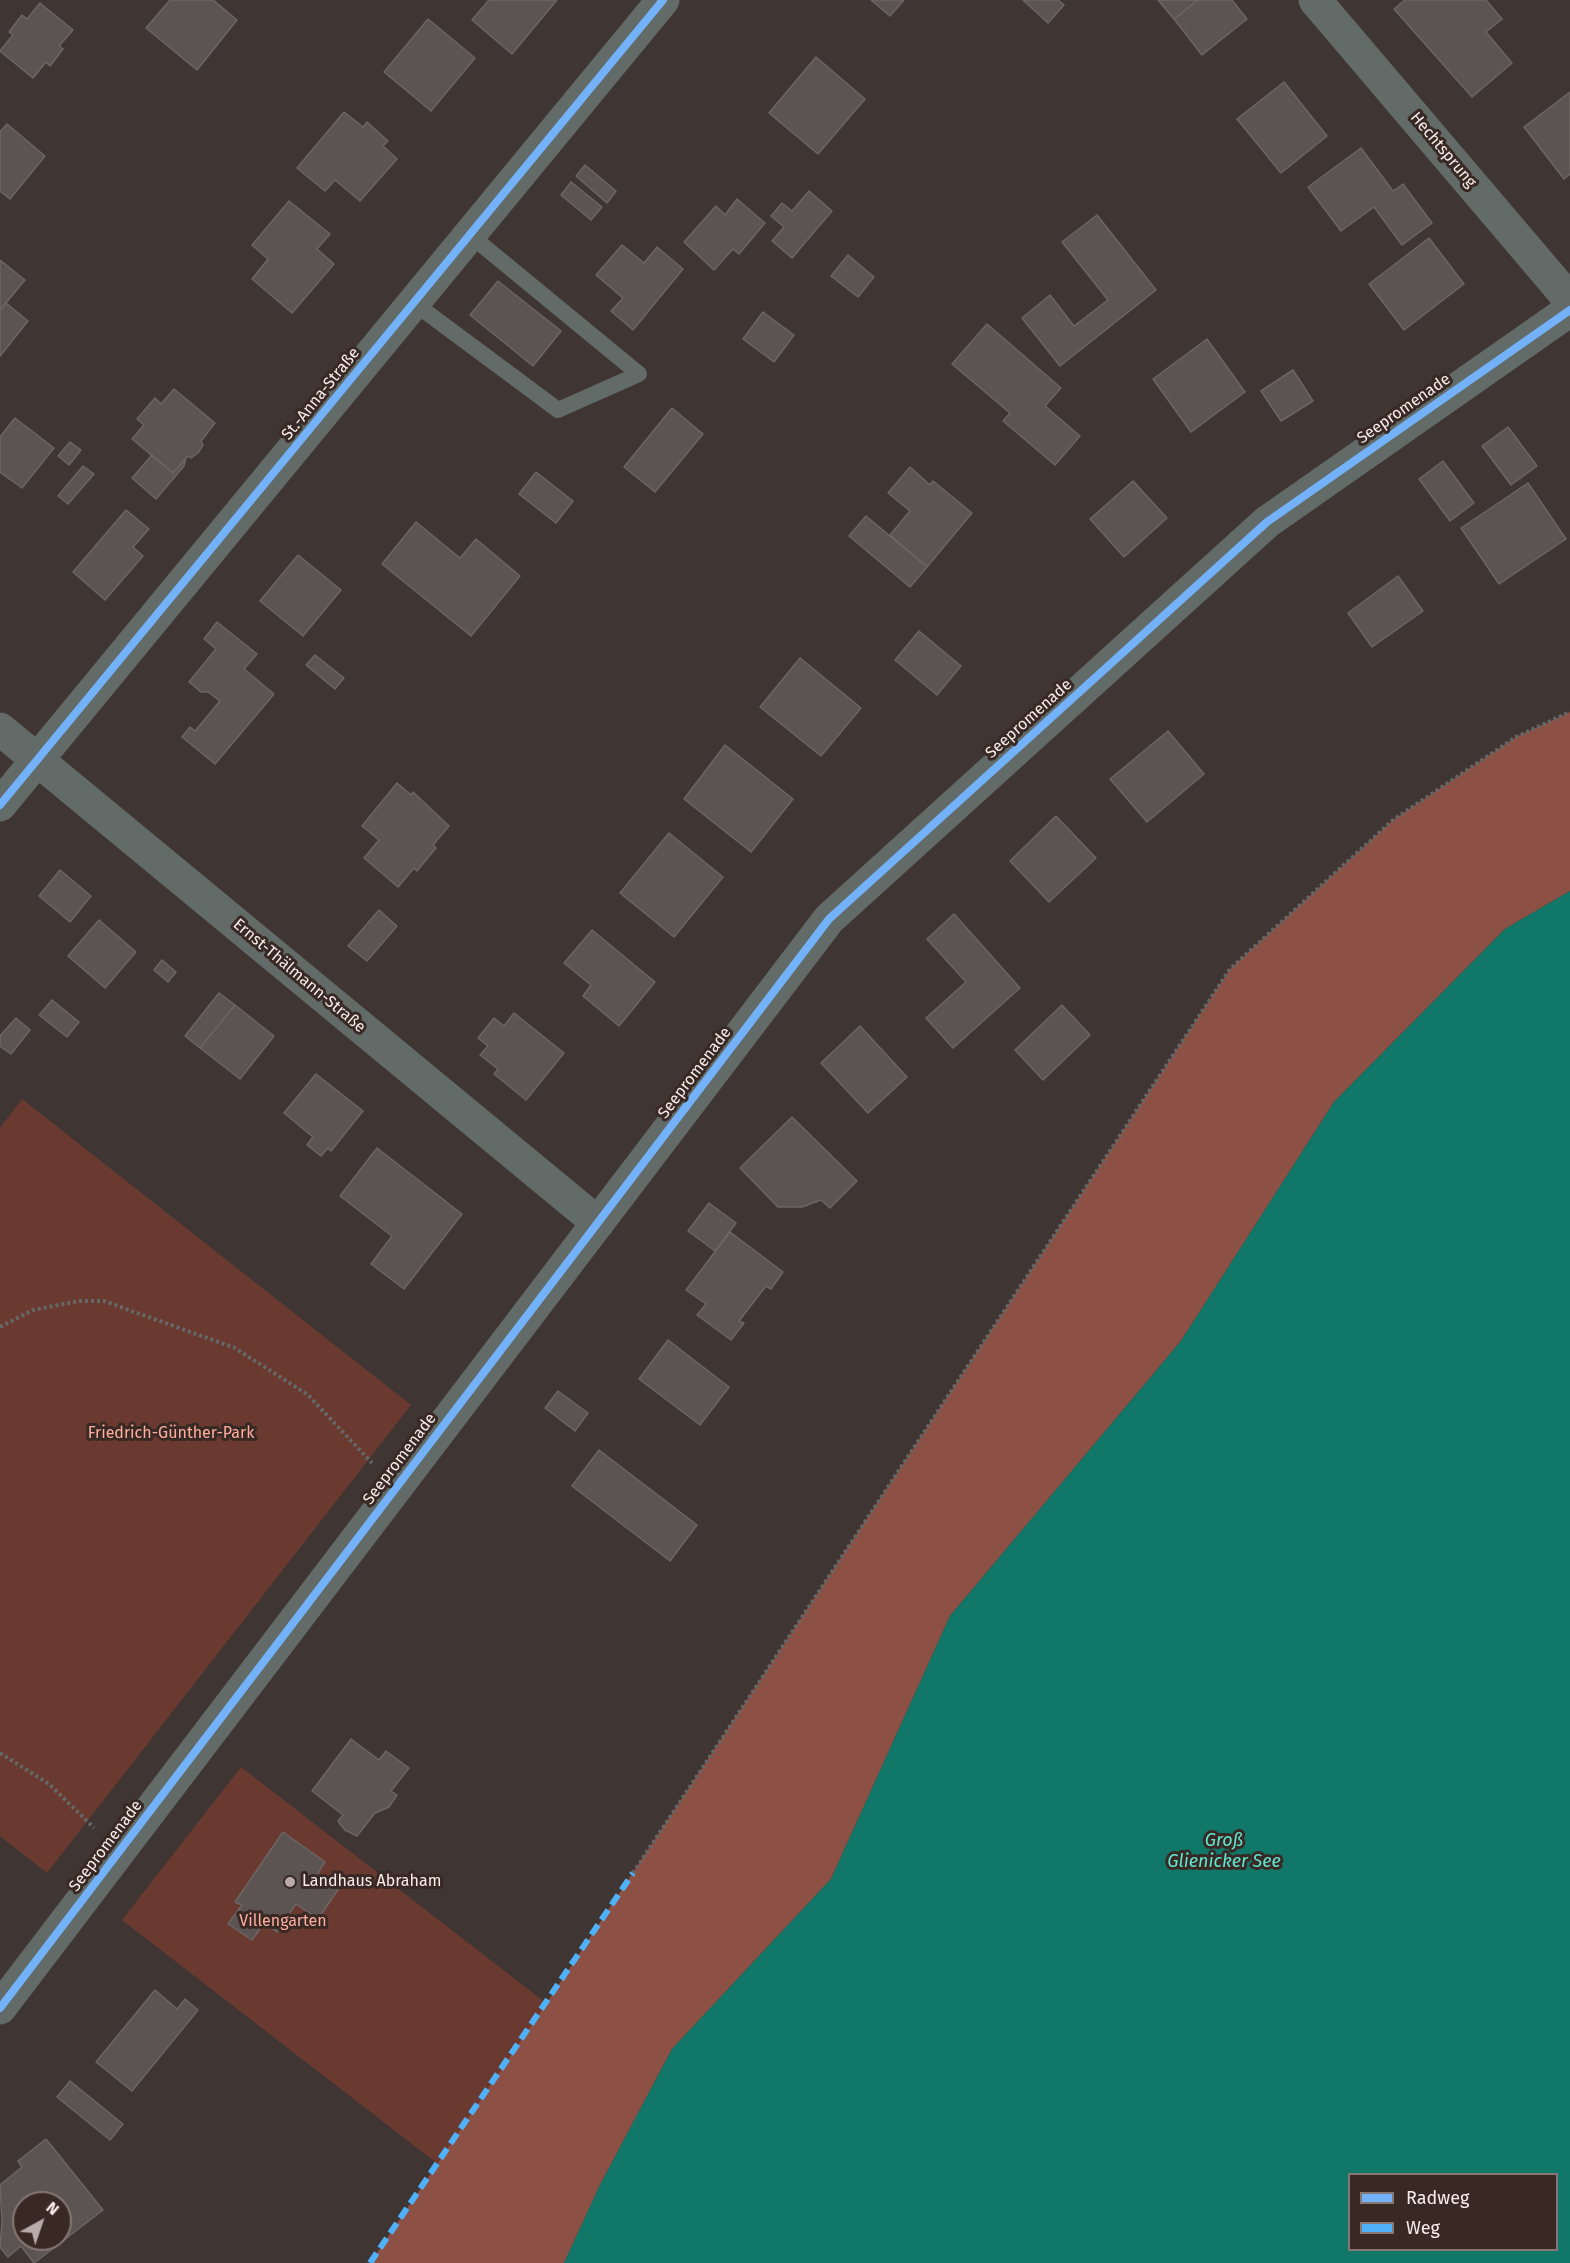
<!DOCTYPE html>
<html>
<head>
<meta charset="utf-8">
<style>
  body { margin:0 }
  #map { position:relative; width:1570px; height:2263px; overflow:hidden; background:#3f3634; font-family:"Fira Sans",sans-serif }
  canvas { display:block }
  .legend { position:absolute; left:1348px; top:2173px; width:210px; height:78px; box-sizing:border-box; background:#392925; border:2px solid #857774; margin:0; padding:8px 10px; list-style:none; font-size:18px; color:#f7ecea }
  .legend li { display:flex; align-items:center; gap:12px; height:30px }
  .legend b { width:30px; border:2px solid #857774 }
  .north { position:absolute; left:12px; top:2191px; width:60px; height:60px; box-sizing:border-box; background:#392925; border:2px solid #857774; border-radius:50%; rotate:40deg; font-size:16px; font-weight:700; line-height:24px; text-align:center; color:#f7ecea }
  .north::after { content:''; display:block; margin:auto; width:21px; height:27px; background:#b7acaa; clip-path:polygon(50% 0,100% 100%,50% 72%,0 100%) }
</style>
</head>
<body>
<div id="map">
<canvas width="1570" height="2263"></canvas>
<ul class="legend">
<li><b style="height:8px;background:#73b2f8"></b>Radweg</li>
<li><b style="height:8px;background:#4fb1f8"></b>Weg</li>
</ul>
<div class="north">N</div>
</div>
<script>
const ctx = document.querySelector('canvas').getContext('2d');
ctx.lineJoin = 'round';
function fillPath(path, color) { ctx.fillStyle = color; ctx.fill(path, 'evenodd'); }
function trace(path, color, width, dash) { ctx.strokeStyle = color; ctx.lineWidth = width; ctx.lineCap = dash ? 'butt' : 'round'; ctx.setLineDash(dash || []); ctx.stroke(path); }
function label(font, color, halo, rows, align = 'center') {
  ctx.font = font + ' "Fira Sans",sans-serif'; ctx.lineWidth = 6; ctx.setLineDash([]); ctx.textBaseline = 'middle'; ctx.strokeStyle = halo; ctx.fillStyle = color; for (const [text, x, y, turn = 0] of rows) {
    ctx.save(); ctx.translate(x, y); ctx.rotate((+turn || 0) * Math.PI / 180); ctx.textAlign = isNaN(turn) ? turn : align; if (halo) ctx.strokeText(text, 0, 0); ctx.fillText(text, 0, 0); ctx.restore();
  }
}
const green = new Path2D(`
  M22 1099 411 1405 47 1873 0 1836V1128Z
  M241 1767 648 2082 557 2256 122 1920Z`);
const forest = new Path2D(`
  M1570 712V891L1505 929 1334 1102 1181 1341 950 1616 831 1879 672 2049 600 2185 564 2263H370L546 2004 1230 969 1393 820 1516 737Z`);
const water = new Path2D(`
  M1570 891V2263H564L600 2185 672 2049 831 1879 950 1616 1181 1341 1334 1102 1505 929ZM1350 2174H1556V2250H1350Z`);
const building = new Path2D(`
  M170 0H213L237 20 197 70 146 28Z
  M489 0H557L512 54 472 20Z
  M871 0H904L890 16Z
  M1023 0H1058L1064 5 1048 23Z
  M1158 0H1198L1174 19Z
  M1198 0H1232L1247 19 1202 55 1174 19Z
  M1405 0H1486L1502 19 1486 32 1512 63 1472 97 1394 9Z
  M40 3 73 30 59 46 63 49 50 66 46 62 33 78 0 51 13 35 9 32 22 15 27 19Z
  M428 19 475 58 431 111 384 72Z
  M816 57 865 99 818 154 769 113Z
  M1284 82 1327 136 1281 173 1237 119Z
  M1570 92V174L1564 179 1524 127Z
  M344 112 363 127 367 122 388 141 383 146 397 159 360 201 335 180 325 191 297 168Z
  M7 124 45 156 10 199 0 191V132Z
  M1361 148 1393 191 1403 184 1432 223 1402 245 1374 207 1341 231 1308 187Z
  M585 165 616 191 607 203 576 176Z
  M571 182 602 207 591 220 561 195Z
  M809 191 832 211 792 258 772 241 784 227 771 216 782 203 792 211Z
  M737 199 765 223 739 254 733 249 714 270 684 242 716 206 725 215Z
  M289 201 330 234 317 249 334 264 292 313 252 279 268 259 252 245Z
  M1097 215 1156 290 1060 366 1022 318 1050 295 1074 326 1108 300 1062 242Z
  M1429 238 1464 284 1404 330 1369 284Z
  M622 245 644 263 657 247 683 269 633 330 611 311 623 298 596 275Z
  M848 255 874 277 858 297 831 276Z
  M0 260 25 280 0 310Z
  M498 281 561 331 533 366 470 315Z
  M6 303 28 321 0 356V310Z
  M763 312 794 335 774 362 743 339Z
  M987 324 1061 388 1045 406 1080 436 1055 465 1003 421 1010 413 952 364Z
  M1207 339 1245 392 1191 432 1153 379Z
  M1293 370 1313 401 1281 421 1261 391Z
  M174 389 215 423 201 441 203 445 198 453 191 458 188 456 173 473 132 439 144 425 137 419 155 398 161 404Z
  M672 408 703 434 655 492 624 467Z
  M15 418 54 448 22 488 0 472V437Z
  M1508 427 1537 466 1511 485 1482 446Z
  M70 442 81 450 69 465 58 456Z
  M152 455 173 473 186 458 184 466 156 499 132 478Z
  M1443 461 1474 503 1450 521 1419 479Z
  M83 466 94 474 68 504 58 496Z
  M910 467 930 485 933 481 972 513 927 567 890 535 910 511 888 493Z
  M536 472 573 501 556 523 519 494Z
  M1133 481 1167 518 1124 557 1090 519Z
  M1528 483 1566 539 1499 584 1461 528Z
  M126 510 149 529 133 547 143 556 105 600 73 572Z
  M866 516 927 567 910 587 849 536Z
  M416 522 460 558 476 539 520 576 471 636 382 564Z
  M298 555 341 590 303 636 260 601Z
  M1398 576 1423 611 1372 647 1348 613Z
  M217 622 257 654 244 669 274 694 215 764 182 737 190 727 195 731 220 701 208 692H201L189 682 216 649 204 639Z
  M919 631 961 666 937 695 895 660Z
  M315 655 344 678 335 689 306 665Z
  M800 658 861 708 821 756 760 707Z
  M1168 731 1204 774 1147 822 1110 779Z
  M725 745 793 799 751 852 684 799Z
  M397 783 411 795 413 792 449 826 433 845 436 848 417 871 414 868 398 887 364 858 379 840 362 826Z
  M1056 816 1096 858 1049 902 1010 861Z
  M669 833 723 877 674 937 620 893Z
  M60 870 91 896 70 922 39 896Z
  M379 910 397 926 367 961 348 946Z
  M954 914 1020 988 953 1048 926 1018 966 982 927 939Z
  M99 920 136 952 105 988 68 956Z
  M592 930 655 982 619 1026 583 996 591 985 564 963Z
  M162 960 176 972 168 982 154 970Z
  M219 993 235 1005 200 1048 185 1036Z
  M52 1000 79 1022 67 1037 39 1015Z
  M235 1005 274 1036 240 1079 200 1048Z
  M1062 1005 1090 1035 1043 1080 1015 1050Z
  M514 1013 564 1053 526 1100 494 1074 498 1069 480 1055 488 1046 478 1038 494 1018 504 1026Z
  M16 1018 30 1030 11 1054 0 1046V1036Z
  M860 1026 907 1077 868 1113 821 1063Z
  M316 1074 363 1111 331 1151 328 1148 321 1156 307 1145 313 1137 284 1113Z
  M792 1117 857 1181 830 1208 821 1200 802 1207H778L740 1168Z
  M377 1148 462 1214 404 1289 371 1264 392 1236 340 1196Z
  M709 1203 736 1223 715 1251 688 1231Z
  M730 1232 783 1272 771 1289 766 1286 739 1321 744 1323 731 1340 697 1315 706 1304 686 1290Z
  M668 1340 729 1387 700 1425 639 1379Z
  M558 1391 588 1413 575 1431 545 1408Z
  M599 1450 697 1525 670 1561 572 1486Z
  M351 1739 379 1760 386 1751 409 1768 391 1791 397 1795 389 1807 375 1813 357 1836 345 1830 340 1824 338 1821 343 1815 312 1791Z
  M283 1832 325 1862 318 1873 339 1888 318 1919 296 1904 277 1932 264 1923 252 1940 228 1924 242 1905 235 1902Z
  M155 1990 177 2009 185 1999 198 2010 132 2091 96 2062Z
  M70 2081 123 2124 110 2140 57 2097Z
  M46 2139 103 2210 34 2263 21 2246 8 2257 0 2247 2 2222 0 2185 22 2167 18 2161ZM24 2203H60V2239H24Z`);
const path = new Path2D(`
  M0 1327 33 1310 79 1301H104L235 1348 308 1395 372 1463
  M0 1753 49 1784 94 1828
  M633 1873 1230 969 1393 820 1516 737 1570 712`);
const service = new Path2D(`
  M414 303 558 410 639 374 470 235`);
const minor = new Path2D(`
  M1315 0 1570 300
  M0 729 598 1223
  M0 805 663 0
  M0 2008 829 919 1267 522 1570 310`);
const quiet = new Path2D(`
  M370 2263 633 1873`);
const cycleway = new Path2D(`
  M0 805 663 0
  M0 2008 829 919 1267 522 1570 310`);
const markers = [
  [290,1882,6,"#b7acaa"]
];
const streetNames = [
  ["Hechtsprung",1443,150,50],
  ["St.-Anna-Straße",321,394,-51],
  ["Seepromenade",1404,409,-35],
  ["Seepromenade",1029,719,-42],
  ["Ernst-Thälmann-Straße",299,976,40],
  ["Seepromenade",695,1073,-53],
  ["Seepromenade",400,1459,-53],
  ["Seepromenade",106,1846,-53]
];
const parkNames = [
  ["Friedrich-Günther-Park",171,1434],
  ["Villengarten",283,1922]
];
const poiNames = [
  ["Landhaus Abraham",302,1882]
];
const waterNames = [
  ["Groß",1224,1841],
  ["Glienicker See",1224,1862]
];
fillPath(green, '#6a3a31');
fillPath(forest, '#8c5044');
fillPath(water, '#107769');
fillPath(building, '#5c5452');
trace(building, '#6d6563', 1.5);
trace(path, '#656866', 4, [3, 3]);
trace(service, '#626b68', 16);
trace(minor, '#626b68', 33);
trace(quiet, '#4fb1f8', 6, [12, 6]);
trace(cycleway, '#73b2f8', 8);
for (const [x, y, r, color] of markers) { const dot = new Path2D(); dot.arc(x, y, r, 0, 2 * Math.PI); ctx.fillStyle = color; ctx.fill(dot); trace(dot, '#392925', 2); }
label('16px', '#f7ecea', '#392925', streetNames);
label('16px', '#ffae9d', '#392925', parkNames);
label('16px', '#f7ecea', '#392925', poiNames, 'left');
label('italic 18px', '#5ee6d1', '#392925', waterNames);
</script>
</body>
</html>
